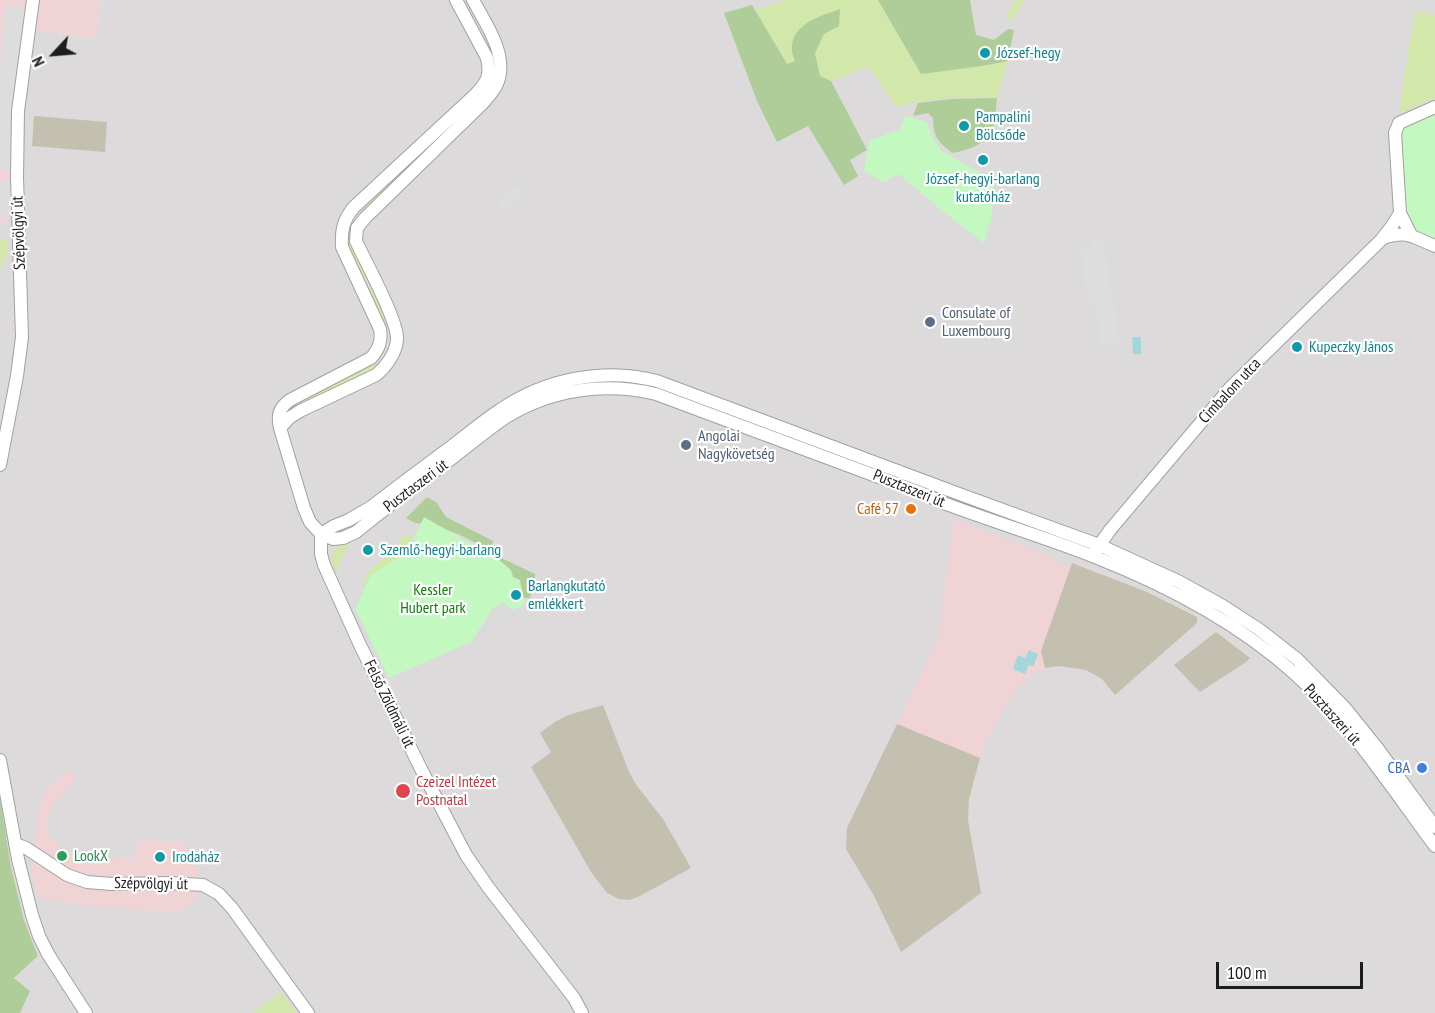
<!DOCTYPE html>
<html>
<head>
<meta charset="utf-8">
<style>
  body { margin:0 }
  #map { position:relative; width:1435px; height:1013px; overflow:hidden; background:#eee9e3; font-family:"PT Sans Narrow",sans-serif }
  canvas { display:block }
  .north { position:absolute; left:24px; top:24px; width:60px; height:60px; -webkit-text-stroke:4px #fff; paint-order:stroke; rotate:244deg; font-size:16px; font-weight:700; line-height:24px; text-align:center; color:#1d1d1d }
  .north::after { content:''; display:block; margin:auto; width:21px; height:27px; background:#1d1d1d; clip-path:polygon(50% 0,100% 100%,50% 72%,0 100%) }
  .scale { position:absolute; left:1216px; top:962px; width:147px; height:27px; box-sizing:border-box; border:3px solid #1d1d1d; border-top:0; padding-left:8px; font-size:18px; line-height:21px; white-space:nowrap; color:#1d1d1d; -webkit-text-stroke:4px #fff; paint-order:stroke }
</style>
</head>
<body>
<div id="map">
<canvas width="1435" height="1013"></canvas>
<div class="north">N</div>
<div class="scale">100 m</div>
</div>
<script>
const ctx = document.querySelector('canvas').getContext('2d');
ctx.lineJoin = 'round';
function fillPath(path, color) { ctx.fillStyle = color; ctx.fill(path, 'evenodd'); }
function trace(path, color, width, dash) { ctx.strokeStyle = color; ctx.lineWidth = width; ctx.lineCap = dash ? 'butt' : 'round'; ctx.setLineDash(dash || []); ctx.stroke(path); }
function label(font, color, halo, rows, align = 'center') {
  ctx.font = font + ' "PT Sans Narrow",sans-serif'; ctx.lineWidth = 4.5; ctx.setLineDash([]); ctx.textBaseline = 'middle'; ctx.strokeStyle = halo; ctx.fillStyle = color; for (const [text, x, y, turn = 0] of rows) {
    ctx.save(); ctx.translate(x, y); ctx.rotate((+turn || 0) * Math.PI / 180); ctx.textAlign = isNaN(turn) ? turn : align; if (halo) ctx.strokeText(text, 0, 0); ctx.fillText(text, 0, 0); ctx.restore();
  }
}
const residential = new Path2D(`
  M100 0H1435V1013H20L30 991 14 978 38 956 24 920 11 867 0 798V223L10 215 23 28 97 39Z`);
const commercial = new Path2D(`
  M0 0H100L97 39 24 28 10 215 0 223Z
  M953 519 1047 555 1059 563 1069 565 1072 563 1083 566 1147 592 1197 617 1115 695 1102 679 1086 670 1059 666 1045 668 1032 674 1016 689 987 739 978 765 969 799 968 820 981 893 901 952 873 894 846 849 847 828 938 638Z
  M70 770 76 780 54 803 47 819 48 833 62 849 80 860 135 857 137 840 183 841 199 874 196 901 178 912 79 906 38 897 31 870 38 808 48 786Z`);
const construction = new Path2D(`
  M34 116 107 122 105 152 32 146Z
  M1072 563 1147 592 1197 617V623L1115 695 1102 679 1086 670 1059 666 1045 668 1041 651Z
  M1216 632 1250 658 1246 662 1200 692 1174 665Z
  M603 705 629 772 637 786 663 819 691 868 638 897 629 900 619 899 607 893 591 872 531 767 551 752 540 733 555 722 568 715Z
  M897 724 980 758 969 799 968 820 981 893 901 952 873 894 846 849 847 828Z`);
const grass = new Path2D(`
  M788 0H878L921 74 982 66 1008 61 997 98C960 97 933 97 897 107L868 66 831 81 820 76 815 53 824 34 840 10 795 61 787 64 755 10Z
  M1015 0H1024L1011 23 1006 16Z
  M1416 11 1435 15V98L1399 114 1408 53Z
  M475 96 481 101 364 212 359 206Z
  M0 240H8C10 250 4 261 0 271Z
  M355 241 370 278 363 282 347 244Z
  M373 285 390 321 383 324 366 289Z
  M375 362 379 367 300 406 297 400Z
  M411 536 417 546 364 597C364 588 364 576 371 569 383 556 395 559 401 537Z
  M351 541H352L343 554 336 573C327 553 332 548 351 541Z
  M281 992 296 1013H253Z`);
const forest = new Path2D(`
  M878 0H970L976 35 994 40 1008 29 1014 30 1008 61 982 66 921 74Z
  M752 5 787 64 795 61C793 56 791 51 792 46 794 23 821 16 840 9L839 26 824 34 815 53 820 76 831 81 867 150 850 160 858 176 844 185 808 126 777 142 757 101 724 13Z
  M997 98C996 107 995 126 991 133 984 145 965 151 952 153 938 141 933 137 933 118L928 113 913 116 918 103 952 99Z
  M427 497 436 502 446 517 493 541 492 549 488 551C471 539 452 530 432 526 420 523 417 525 406 518Z
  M493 554 535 574 534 585 530 598H522L491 565Z
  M0 798 11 867 24 920 38 956 14 978 30 991 20 1013H0Z`);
const park = new Path2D(`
  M1435 107V246L1418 240 1400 213 1399 123Z
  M905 116 920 120 927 123 934 140 942 151 995 181 991 220 984 243 941 210 899 174 883 182 864 171 870 140 900 130Z
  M424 517 498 559 511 570 513 577 520 580 522 591 525 601 522 606 513 610 503 603 494 607 471 642 389 678 355 609 371 575 408 551Z`);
const parking = new Path2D(`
  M6 5 24 8 12 110 11 170H0V63Z
  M0 181H11L9 212 0 218Z
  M518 186 523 191 504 210 498 204Z
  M1093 237 1104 243 1120 344 1101 345 1097 306H1090L1079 246 1089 247Z`);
const water = new Path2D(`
  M1132 337H1141V354H1133Z
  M1029 650 1038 654 1033 667 1029 665 1025 674 1013 669 1018 655 1025 658Z`);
const minor = new Path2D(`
  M456 0 487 58C491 76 487 82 475 95L354 207C343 220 341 231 342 247L380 329C382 341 379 349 371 358L290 400C279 408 277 415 280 428L304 508 310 522 321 534 333 539 343 538 356 532C387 507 419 483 451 459 469 445 487 430 506 417 552 389 604 382 656 394L924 494C932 497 940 502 949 505 997 523 1047 538 1095 557 1166 585 1237 622 1294 673 1350 723 1391 787 1435 846
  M1411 235 1400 213 1395 133 1399 123 1435 107
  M1383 238C1409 230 1412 237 1435 246
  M280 428 289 418 300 411 376 375C386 367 396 353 397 340 399 322 365 261 356 241L357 228 365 218 483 103C488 97 494 91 497 84 509 56 486 24 473 0
  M0 465 17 376 22 337 17 177 18 111 33 0
  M321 534 334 526 349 520 371 507C398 486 425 466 452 446 468 434 483 421 500 410 545 379 604 367 657 381L962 495 1099 545 1180 582 1223 606 1260 630 1297 659 1345 708 1378 749 1435 827
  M321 534V554L324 565 360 645 421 769 466 855 488 887 574 998 582 1013
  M1096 550 1110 530 1230 388 1381 240 1392 226 1400 213
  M0 760 18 859 32 915 39 936 48 954 86 1013
  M15 844 26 848 67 875 87 882 112 884 169 883 203 885 219 894 232 908 308 1013`);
const markers = [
  [985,53,6,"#0f9aa8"],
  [964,126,6,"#0f9aa8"],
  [983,160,6,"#0f9aa8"],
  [930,322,6,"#5c6f8a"],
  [1297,347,6,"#0f9aa8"],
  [686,445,6,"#5c6f8a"],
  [911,509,6,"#e8710a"],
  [368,550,6,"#0f9aa8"],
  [516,595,6,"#0f9aa8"],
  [1422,768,6,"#3f7fe0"],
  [403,791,8,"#e0444e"],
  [62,856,6,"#2e9e5b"],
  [160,857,6,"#0f9aa8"]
];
const cultureNames = [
  ["József-hegy",997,53],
  ["Pampalini",976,117],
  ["Bölcsőde",976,135],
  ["József-hegyi-barlang",983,179,"center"],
  ["kutatóház",983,197,"center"],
  ["Kupeczky János",1309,347],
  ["Szemlő-hegyi-barlang",380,550],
  ["Barlangkutató",528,586],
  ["emlékkert",528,604],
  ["Irodaház",172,857]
];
const streetNames = [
  ["Szépvölgyi út",19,233,-92],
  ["Cimbalom utca",1230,391,-47],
  ["Pusztaszeri út",416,486,-37],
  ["Pusztaszeri út",909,489,22],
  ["Felső Zöldmáli út",389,704,64],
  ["Pusztaszeri út",1332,715,48],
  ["Szépvölgyi út",151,884,1]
];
const serviceNames = [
  ["Consulate of",942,313],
  ["Luxembourg",942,331],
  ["Angolai",698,436],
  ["Nagykövetség",698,454]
];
const foodNames = [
  ["Café 57",899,509]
];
const parkNames = [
  ["Kessler",433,590],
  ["Hubert park",433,608]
];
const shopNames = [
  ["CBA",1410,768]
];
const healthNames = [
  ["Czeizel Intézet",416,782],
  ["Postnatal",416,800]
];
const leisureNames = [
  ["LookX",74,856]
];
fillPath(residential, '#dcdadb');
fillPath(commercial, '#efd3d5');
fillPath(construction, '#c3c0af');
fillPath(grass, '#d1e8aa');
fillPath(forest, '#afcd99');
fillPath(park, '#c4f8c1');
fillPath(parking, '#ddd');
fillPath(water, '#a4d7dc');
trace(minor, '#a1a1a1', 14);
trace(minor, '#fff', 12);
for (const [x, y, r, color] of markers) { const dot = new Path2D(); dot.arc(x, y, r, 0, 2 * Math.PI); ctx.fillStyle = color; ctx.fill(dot); trace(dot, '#fff', 2); }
label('16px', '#0d838f', '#fff', cultureNames, 'left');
label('16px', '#1d1d1d', '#fff', streetNames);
label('16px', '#4e5e75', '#fff', serviceNames, 'left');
label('16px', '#c56008', '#fff', foodNames, 'right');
label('16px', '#137a0d', '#fff', parkNames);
label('16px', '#366cbe', '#fff', shopNames, 'right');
label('16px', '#be3a42', '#fff', healthNames, 'left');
label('16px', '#27864d', '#fff', leisureNames, 'left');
</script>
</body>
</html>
